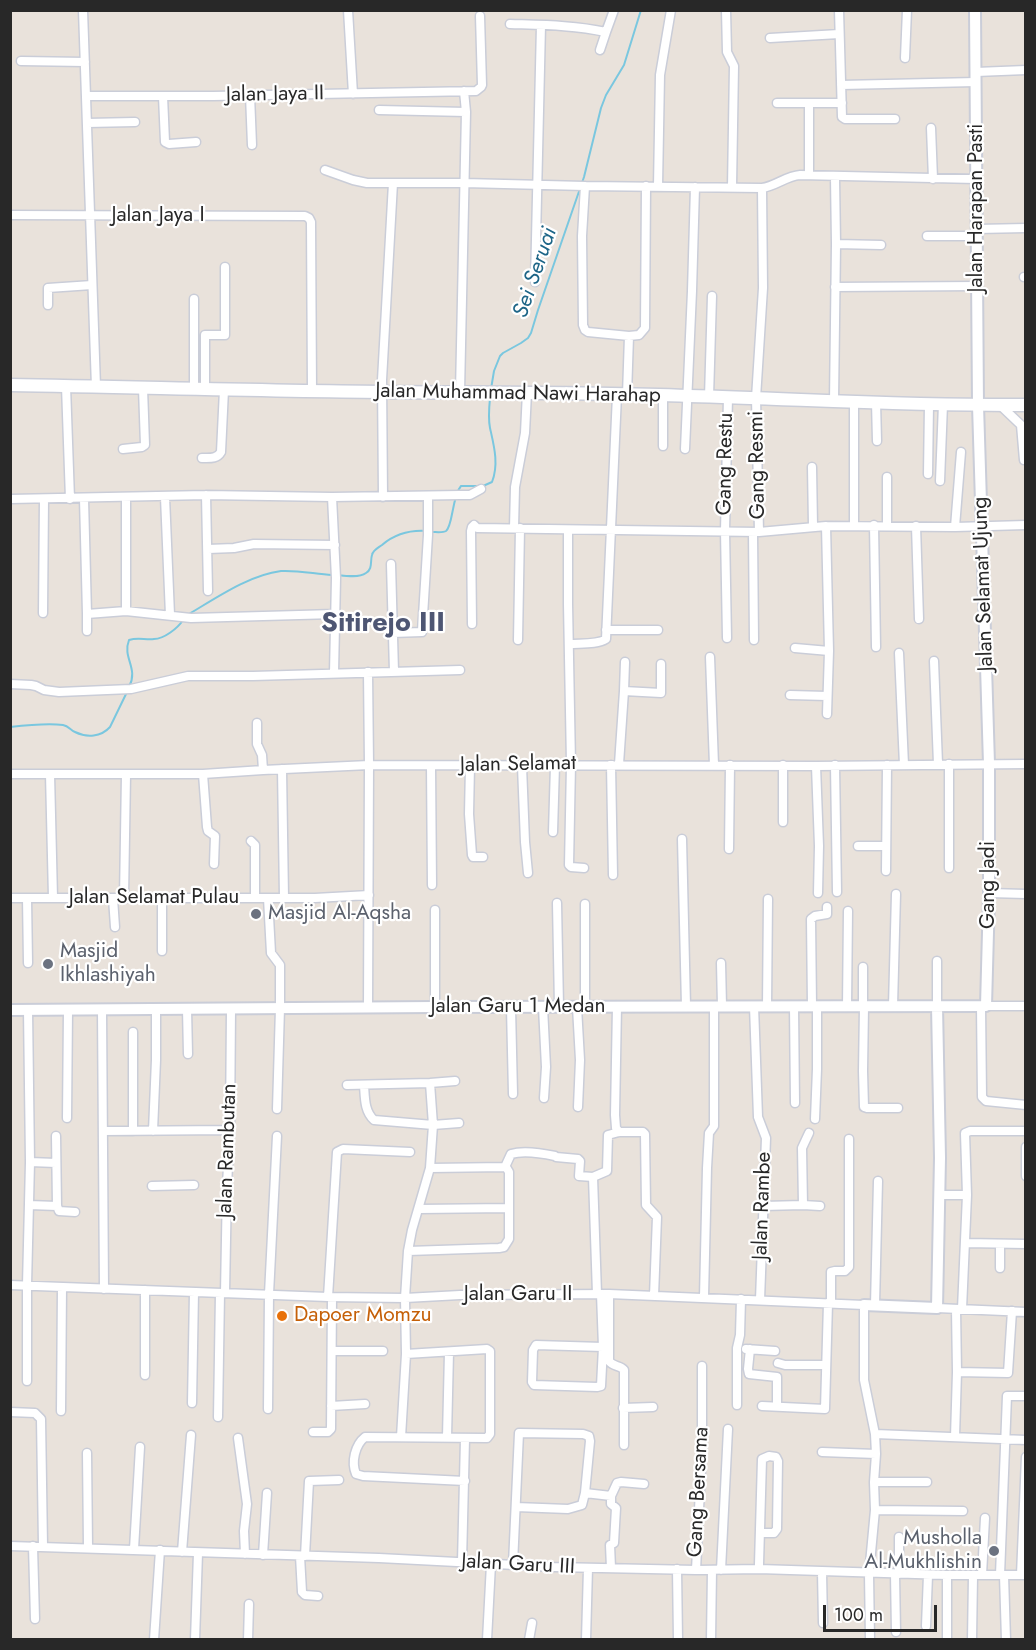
<!DOCTYPE html>
<html>
<head>
<meta charset="utf-8">
<style>
  body { margin:0 }
  #map { position:relative; width:1036px; height:1650px; overflow:hidden; background:#e9e2db; font-family:Jost,sans-serif }
  canvas { display:block }
  .frame { position:absolute; inset:0; border:12px solid #282828; pointer-events:none }
  .scale { position:absolute; left:823px; top:1605px; width:114px; height:27px; box-sizing:border-box; border:3px solid #282828; border-top:0; padding-left:8px; font-size:18px; line-height:21px; white-space:nowrap; color:#282828; -webkit-text-stroke:4px #fff; paint-order:stroke }
</style>
</head>
<body>
<div id="map">
<canvas width="1036" height="1650"></canvas>
<div class="frame"></div>
<div class="scale">100 m</div>
</div>
<script>
const ctx = document.querySelector('canvas').getContext('2d');
ctx.lineJoin = 'round';
function trace(path, color, width, dash) { ctx.strokeStyle = color; ctx.lineWidth = width; ctx.lineCap = dash ? 'butt' : 'round'; ctx.setLineDash(dash || []); ctx.stroke(path); }
function label(font, color, halo, rows, align = 'center') {
  ctx.font = font + ' Jost,sans-serif'; ctx.lineWidth = 4.5; ctx.setLineDash([]); ctx.textBaseline = 'middle'; ctx.strokeStyle = halo; ctx.fillStyle = color; for (const [text, x, y, turn = 0] of rows) {
    ctx.save(); ctx.translate(x, y); ctx.rotate((+turn || 0) * Math.PI / 180); ctx.textAlign = isNaN(turn) ? turn : align; if (halo) ctx.strokeText(text, 0, 0); ctx.fillText(text, 0, 0); ctx.restore();
  }
}
const stream = new Path2D(`
  M491 389 494 371 500 356 503 353 521 343 528 338 531 333 538 310 584 177 601 108 606 95 624 65 641 10
  M432 532C436 532 443 533 446 531 453 526 452 496 461 486H483L492 482C499 464 494 446 490 428 488 418 489 408 490 398
  M338 575C346 576 359 578 366 573 373 569 370 561 372 555 373 550 378 548 382 545 395 534 409 530 426 531
  M189 614C216 598 249 575 281 571 298 570 315 574 332 575
  M129 687C139 668 122 658 129 640 138 637 145 640 154 639 164 639 178 628 183 620
  M10 727C28 725 46 723 63 725 69 726 70 730 75 732 87 738 101 737 110 727L127 692`);
const minor = new Path2D(`
  M83 10 96 387
  M348 10 353 94
  M726 10 727 52 734 66 732 187
  M839 10 842 117 845 119H895
  M510 24C543 25 574 25 606 32L614 10
  M770 38 839 34
  M600 50 606 32
  M905 58 907 10
  M21 61 85 62
  M976 72 1026 70
  M841 85 976 82
  M250 95 252 145
  M86 96H213L476 91 481 87 482 85 480 16
  M163 96 165 142 169 144 196 142
  M777 103H842
  M379 110 466 112
  M87 123 135 122
  M931 128 933 179
  M325 170 353 180 367 183H464L585 186 762 188C776 186 786 176 800 175L976 179
  M809 175V103
  M585 186 582 236 583 325 585 330 588 332 629 336
  M658 186 660 75 671 10
  M10 215 305 216 309 218 311 222 312 391
  M977 229 1026 228
  M927 236H977
  M836 244 881 245
  M1024 277H1026
  M535 282 541 25
  M835 287 977 286
  M48 305V288L92 285
  M66 386 70 499
  M194 389V299
  M205 390V335H225V267
  M460 392 466 112 464 91
  M627 395 629 336 639 335 645 328 646 186
  M709 397 712 296
  M834 401 836 244 835 177
  M876 402 877 441
  M1000 405 1021 425 1024 460
  M663 446V396
  M123 449 142 447 145 445 143 388
  M685 449 692 291 695 187
  M202 458C210 458 217 459 221 452L224 390
  M812 467 813 526
  M928 474 929 404
  M887 477V526
  M940 481 943 404
  M206 495 208 591
  M126 497V611
  M165 497 170 615
  M332 497 336 578 334 673
  M383 497 382 380 393 183
  M10 499 206 495 332 497 460 495H470L481 489
  M84 499 87 614 126 611 191 618 335 614
  M854 525V401
  M874 525 876 647
  M826 526 829 651 827 714
  M916 526 919 619
  M955 527 961 452
  M514 528 515 487 525 433 527 392
  M568 530V604L571 764 569 865 571 867 584 868
  M753 532 754 640
  M759 532 756 398 763 288 762 188
  M208 549 234 548 254 544 335 545
  M391 564 394 672
  M43 613 44 499
  M87 614V631
  M472 624 471 531 472 527 474 525 477 528 759 532 826 526 955 527 1026 525
  M606 630H658
  M392 633 422 632 428 535V496
  M727 638 725 531 728 397
  M518 640 520 528
  M569 644C580 643 597 645 606 639L617 395
  M795 648 829 651
  M899 653 904 765
  M710 657 714 765
  M934 661 938 764
  M10 684 31 685 36 686 44 690 59 692 131 689 188 676H253L460 670
  M624 691 625 662
  M790 695 827 696
  M257 723V744L262 755 263 770
  M619 764 624 691 661 693V664
  M611 765 613 875
  M835 765 837 892
  M431 766 432 885
  M470 766 469 814 472 855 473 857H483
  M522 766 525 842 528 873
  M816 766 819 846 818 893
  M282 769 284 898
  M10 774H203L263 770 369 765 816 766 1026 764
  M50 774 53 898
  M203 774 207 827 208 831 215 836 214 864
  M783 822V765
  M553 832 555 765
  M682 839 686 1006
  M251 841 255 845V898
  M858 846H885
  M729 849 730 765
  M949 868V764
  M886 871 887 765
  M989 893 1026 894
  M10 898H315L369 895
  M27 898 28 963
  M113 898 115 927
  M124 898 126 774
  M162 898V951
  M268 898 271 953 280 965V1008L277 1109
  M557 903 559 1007
  M585 904V1007
  M435 910V1007
  M721 963 722 1006
  M617 1006 615 1115 616 1128 619 1132
  M754 1006 758 1117 766 1138 760 1300
  M767 1006 768 899
  M794 1006 795 1103
  M812 1006 811 919 815 916 827 914V907
  M893 1006 896 894
  M937 1006V961
  M981 1006 982 1097 986 1101 1026 1105
  M986 1006H1026
  M543 1007 546 1067 544 1098
  M577 1007 580 1060 578 1107
  M847 1007 848 911
  M863 1007V967
  M864 1007 863 1071 864 1107 867 1108H898
  M368 1008 369 765 368 672
  M511 1008 513 1094
  M187 1009 188 1054
  M102 1010 104 1289
  M347 1085 430 1083 455 1081
  M364 1085C365 1097 364 1111 374 1120L433 1125 459 1123
  M67 1118 68 1010
  M815 1119 817 1069V1007
  M103 1131 230 1130
  M133 1131V1032
  M153 1131 156 1060V1009
  M56 1136 57 1206
  M1026 1147V1176
  M30 1162 56 1163
  M505 1167 511 1154C524 1150 541 1153 555 1156L556 1157 578 1159 580 1161 579 1176 593 1177 607 1171 608 1135 619 1132H643L645 1134 646 1205 657 1217 654 1296
  M593 1177 597 1294
  M152 1186 194 1185
  M940 1195H967
  M29 1205 57 1206 59 1211 75 1212
  M803 1205 820 1206
  M763 1206 803 1205 802 1148 809 1133
  M419 1209 508 1208
  M965 1243 1026 1244
  M408 1251 499 1248 504 1247 509 1239V1172L506 1167 430 1168
  M1000 1268V1244
  M10 1285 328 1297 405 1298 460 1295 609 1294 864 1305V1380L875 1434 876 1454 874 1482 875 1510 869 1574 870 1640
  M145 1290V1375
  M225 1293 227 1185 230 1130 231 1009
  M601 1294 603 1347 601 1386 597 1387 534 1385 532 1382 533 1350 536 1345 603 1347
  M609 1294V1361C613 1367 620 1365 624 1370V1445
  M328 1297 337 1152 343 1149 410 1152
  M704 1297 707 1168 709 1133 714 1126V1006
  M831 1303V1272L835 1271H845L849 1267V1139
  M875 1305 878 1181
  M937 1308 1026 1312
  M962 1309 967 1195 965 1133 970 1131H1026
  M746 1349 775 1351
  M750 1349 748 1369 749 1374 777 1377V1406
  M332 1351H383
  M406 1354 487 1349 490 1351V1434L487 1438 365 1437C355 1445 351 1462 356 1474L363 1476 465 1481
  M778 1363 785 1365H826
  M957 1372 1008 1373 1012 1311
  M27 1381V1285L30 1162 28 1010
  M192 1403 194 1292
  M737 1405V1348L740 1335 741 1299
  M331 1406 365 1404
  M762 1406 825 1409 828 1303
  M623 1408 653 1407
  M268 1409 269 1294 277 1136
  M61 1411 62 1287
  M10 1412 35 1413 41 1419 43 1546
  M218 1417 220 1293
  M313 1432H328L331 1429 332 1297
  M875 1434 1026 1440
  M401 1437 406 1354 405 1298 408 1251 412 1230 430 1168 433 1125 430 1083
  M447 1437 449 1352
  M955 1437 957 1372 956 1309
  M238 1438 247 1504 244 1531 245 1554
  M822 1452 876 1454
  M87 1453 88 1547
  M874 1482H927
  M585 1493 611 1496 617 1483 621 1482 644 1484
  M875 1510 963 1511
  M10 1546 379 1558 554 1567 696 1570 759 1569 947 1575H1026
  M33 1546 35 1619
  M134 1549 140 1447
  M182 1552 191 1435
  M263 1555 267 1493
  M300 1556 302 1592 305 1595 318 1596
  M305 1556 309 1481 339 1480
  M462 1562 465 1439
  M513 1564 519 1433 583 1434 589 1436 590 1441 585 1493 582 1505 568 1509 516 1507
  M611 1568 610 1545 614 1543 616 1508 611 1504V1496
  M677 1569 678 1640
  M759 1569V1564L762 1459 769 1456 776 1457 778 1461 777 1529 774 1533H760
  M696 1570 702 1449V1366
  M721 1570 728 1429
  M822 1572 823 1623
  M895 1574 896 1632
  M899 1574V1537
  M947 1575V1640
  M982 1575 985 1518
  M1000 1575 1007 1396H1026
  M1004 1575 1006 1640
  M1021 1575 1026 1457
  M926 1626 928 1575
  M154 1640 160 1550
  M195 1640 198 1553
  M248 1640 249 1604
  M487 1640 491 1564
  M529 1640 532 1623
  M586 1640 588 1568
  M711 1640 712 1570
  M972 1640 973 1576`);
const tertiary = new Path2D(`
  M10 1010 435 1007 986 1006 989 895V764L978 405 975 10
  M864 1305 937 1308 940 1158 937 1006`);
const secondary = new Path2D(`
  M10 385C135 387 259 391 383 392 485 393 587 392 689 396 801 399 913 406 1026 405`);
const markers = [
  [256,914,6,"#6b7280"],
  [48,964,6,"#6b7280"],
  [282,1316,6,"#e8710a"],
  [994,1551,6,"#6b7280"]
];
const streetNames = [
  ["Jalan Jaya II",275,95,-1],
  ["Jalan Harapan Pasti",977,208,-90],
  ["Jalan Jaya I",158,216],
  ["Jalan Muhammad Nawi Harahap",518,394,1],
  ["Gang Restu",726,464,-89],
  ["Gang Resmi",758,465,-91],
  ["Jalan Selamat Ujung",984,584,-92],
  ["Jalan Selamat",518,765,-1],
  ["Gang Jadi",989,885,-90],
  ["Jalan Selamat Pulau",154,898],
  ["Jalan Garu 1 Medan",518,1007],
  ["Jalan Rambutan",228,1151,-88],
  ["Jalan Rambe",763,1206,-88],
  ["Jalan Garu II",518,1295],
  ["Gang Bersama",699,1492,-87],
  ["Jalan Garu III",518,1565,3]
];
const worshipNames = [
  ["Masjid Al-Aqsha",268,914],
  ["Masjid",60,952],
  ["Ikhlashiyah",60,976],
  ["Musholla",982,1539,"right"],
  ["Al-Mukhlishin",982,1563,"right"]
];
const foodNames = [
  ["Dapoer Momzu",294,1316]
];
const waterNames = [
  ["Sei Seruai",536,273,-71]
];
const districtNames = [
  ["Sitirejo III",383,624]
];
trace(stream, '#7ac7df', 2);
trace(minor, '#cacdd8', 11);
trace(tertiary, '#cacdd8', 14);
trace(secondary, '#cacdd8', 15);
trace(minor, '#fff', 8);
trace(tertiary, '#fff', 10);
trace(secondary, '#fff', 12);
for (const [x, y, r, color] of markers) { const dot = new Path2D(); dot.arc(x, y, r, 0, 2 * Math.PI); ctx.fillStyle = color; ctx.fill(dot); trace(dot, '#fff', 2); }
label('21px', '#282828', '#fff', streetNames);
label('21px', '#5b616d', '#fff', worshipNames, 'left');
label('21px', '#c56008', '#fff', foodNames, 'left');
label('italic 22px', '#1d6587', '#fff', waterNames);
label('bold 27px', '#4e5673', '#fff', districtNames);
</script>
</body>
</html>
